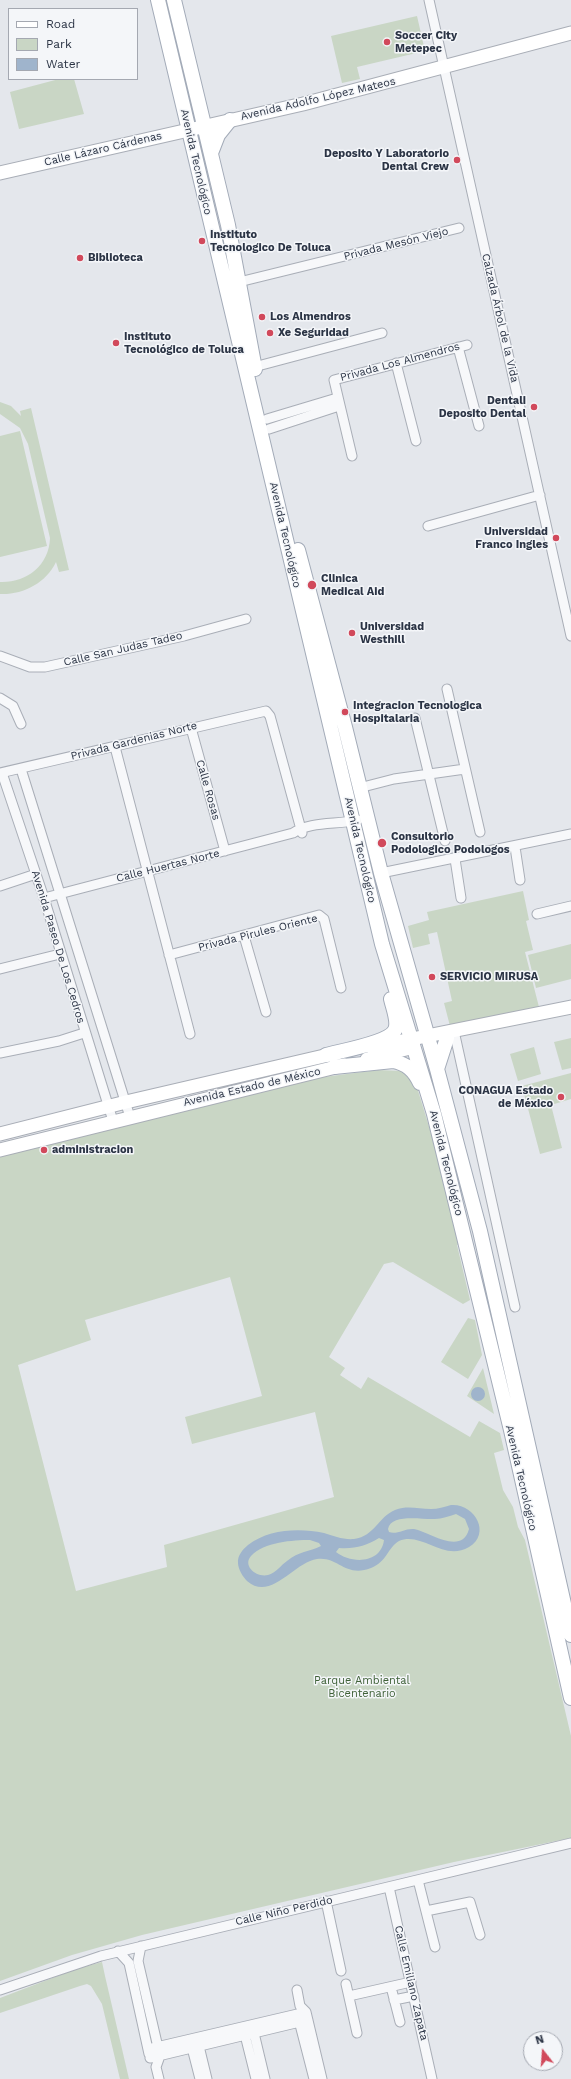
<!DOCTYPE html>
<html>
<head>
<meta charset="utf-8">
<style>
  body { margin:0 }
  #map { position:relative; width:571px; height:2079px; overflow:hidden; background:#e4e7ec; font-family:"Work Sans",sans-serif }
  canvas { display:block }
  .legend { position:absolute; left:8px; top:8px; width:130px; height:72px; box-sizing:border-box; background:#f4f6f9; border:1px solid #a4a8b1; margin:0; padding:5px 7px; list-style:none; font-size:12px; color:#2b3445 }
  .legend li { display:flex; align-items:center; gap:8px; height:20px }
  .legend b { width:20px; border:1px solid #a4a8b1 }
  .north { position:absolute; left:523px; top:2031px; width:40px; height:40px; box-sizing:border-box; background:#f4f6f9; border:1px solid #a4a8b1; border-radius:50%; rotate:343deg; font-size:11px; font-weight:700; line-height:16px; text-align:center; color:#2b3445 }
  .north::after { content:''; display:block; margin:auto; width:14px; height:18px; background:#d1495b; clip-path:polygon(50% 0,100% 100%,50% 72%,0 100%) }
</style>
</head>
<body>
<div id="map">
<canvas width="571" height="2079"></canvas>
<ul class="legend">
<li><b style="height:5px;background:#fff"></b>Road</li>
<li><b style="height:11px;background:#c9d6c5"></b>Park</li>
<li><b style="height:11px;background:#9fb4cc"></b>Water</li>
</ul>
<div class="north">N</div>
</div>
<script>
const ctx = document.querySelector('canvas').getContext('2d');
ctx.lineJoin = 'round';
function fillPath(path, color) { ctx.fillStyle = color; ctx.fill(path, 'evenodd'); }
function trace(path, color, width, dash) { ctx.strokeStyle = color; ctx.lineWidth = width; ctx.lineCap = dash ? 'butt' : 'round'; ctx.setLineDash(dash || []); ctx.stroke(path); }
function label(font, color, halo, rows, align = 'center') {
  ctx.font = font + ' "Work Sans",sans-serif'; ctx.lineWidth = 3; ctx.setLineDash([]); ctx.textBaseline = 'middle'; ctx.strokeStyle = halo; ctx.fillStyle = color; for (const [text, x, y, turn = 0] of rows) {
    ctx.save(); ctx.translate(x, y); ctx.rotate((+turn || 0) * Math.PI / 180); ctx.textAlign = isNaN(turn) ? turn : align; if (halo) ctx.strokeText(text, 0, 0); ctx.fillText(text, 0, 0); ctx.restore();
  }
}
const green = new Path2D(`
  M417 16 425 51 357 67 360 79 342 83 331 36Z
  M59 79H74L84 114 19 129 10 92Z
  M0 402 11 406 21 416 20 411 31 408 69 570 59 572 56 562C46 583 23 595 0 594V582C26 583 49 566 50 538L28 444 20 428 0 414Z
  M20 431 47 546 0 557V436Z
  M523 891 529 920 526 921 533 950 525 952 540 1011 450 1026 444 1003 452 1001 437 932 428 934 430 944 413 948 408 926 429 920 427 912Z
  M571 944V979L536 988 528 955Z
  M571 1038V1068L562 1070 554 1042Z
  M534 1047 541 1074 518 1081 510 1054Z
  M378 1070 402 1071 415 1081 439 1159 460 1244 457 1245 470 1300 463 1304 393 1262 384 1264 329 1357 345 1368 340 1375 361 1389 368 1377 470 1437 479 1421 500 1433 504 1450 494 1453 503 1490 513 1507 518 1527 525 1540 571 1736V1838L454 1862 142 1935 72 1955 0 1981V1156L308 1079ZM230 1277 262 1396 185 1417 192 1444 315 1412 334 1497 164 1545 167 1567 76 1591 18 1365 91 1340 85 1320Z
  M571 1073V1099L551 1105 562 1148 540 1154 522 1086Z
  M468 1318 475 1320 482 1355 468 1379 441 1362Z
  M483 1368 494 1414 467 1396Z
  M102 1962 105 1976 129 2079H120L102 2004 91 1986 87 1984 80 1986 0 2013V1998L76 1969Z`);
const water = new Path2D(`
  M471 1394a7 7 0 1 1 14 0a7 7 0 1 1-14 0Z
  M451 1505C474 1503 492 1533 469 1547 443 1562 422 1531 399 1541 388 1547 387 1562 371 1568 345 1578 338 1556 317 1559 294 1562 271 1602 247 1581 243 1577 238 1569 238 1563 237 1556 243 1549 248 1545 269 1529 299 1528 324 1533 333 1536 344 1540 354 1539 375 1536 378 1517 395 1510 408 1505 418 1509 431 1509 438 1509 444 1507 451 1505ZM456 1514 465 1519 469 1529C462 1556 429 1532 414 1529 405 1528 397 1535 389 1532L388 1529C391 1513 423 1520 435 1519 442 1519 449 1516 456 1514ZM379 1538 384 1540C381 1564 351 1564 336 1552L339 1548C355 1549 366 1546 379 1538ZM310 1540 319 1543 321 1546C309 1552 299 1551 287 1561 281 1565 276 1573 268 1575 257 1578 242 1566 251 1556 264 1542 293 1540 310 1540Z`);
const street = new Path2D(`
  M429 0 571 636
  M239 282 459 228
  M458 347 479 426
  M396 363 416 441
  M254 367 382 333
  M267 419 337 398
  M269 429 339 406
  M352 456 334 380 467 345
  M428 526 540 495
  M0 656 30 667H45L184 636 246 619
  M447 689 480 832
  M0 698 13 706 21 724
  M415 718 445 841
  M191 728 225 851
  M115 747 190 1034
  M21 769 130 1117
  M0 773 266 711 270 716 302 833
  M2 773 44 898 113 1121
  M359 788 394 779 465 769
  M515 847 520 880
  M455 859 461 898
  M381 873 571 834
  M0 886 36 874
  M44 898 293 833C310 821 337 825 358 820
  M537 914 571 906
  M244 936 266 1012
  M169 955 319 915 324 919 341 988
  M0 969 60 954
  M454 1031 515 1307
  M0 1053 59 1041 84 1033
  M418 1880 435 1947
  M389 1887 432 2079
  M326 1901 341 1971
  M426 1911 470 1902 480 1935
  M141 1946 138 1961 160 2056 156 2067 159 2079
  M118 1951 129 1963 149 2054
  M346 1984 357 2033
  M391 1987 400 2022
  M0 1990 101 1956 571 1843
  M297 1990 300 2006 306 2012 322 2079
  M349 1996 411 1982
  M394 2000 414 1996
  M298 2017 314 2079
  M254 2033 265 2079
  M245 2035 256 2079
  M199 2046 207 2079
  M192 2048 200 2079
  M148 2049 306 2012
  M150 2058 308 2020`);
const secondary = new Path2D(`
  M0 173 303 104 571 33
  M372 1047 571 1007
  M367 1059 410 1048
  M0 1134 126 1102 337 1053
  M0 1150 344 1065`);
const primary = new Path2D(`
  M158 0 382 944 434 1114 464 1237 511 1430 571 1698
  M174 0 228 225 255 369
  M211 153 218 135 230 120
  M298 550 345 727 381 873 437 1069 480 1231 571 1635
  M326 1055C340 1051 389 1043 395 1030 399 1022 393 1008 391 999
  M334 1067 393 1061C407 1064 414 1070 420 1083
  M437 1069 447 1038`);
const markers = [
  [387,42,4,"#d1495b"],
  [457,160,4,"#d1495b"],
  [202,241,4,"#d1495b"],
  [80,258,4,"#d1495b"],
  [262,317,4,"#d1495b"],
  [270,333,4,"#d1495b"],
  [116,343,4,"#d1495b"],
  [534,407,4,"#d1495b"],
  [556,538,4,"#d1495b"],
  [312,585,5,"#d1495b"],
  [352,633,4,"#d1495b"],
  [345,712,4,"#d1495b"],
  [382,843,5,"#d1495b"],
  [432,977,4,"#d1495b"],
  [561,1097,4,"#d1495b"],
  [44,1150,4,"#d1495b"]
];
const poiNames = [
  ["Soccer City",395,36],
  ["Metepec",395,49],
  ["Deposito Y Laboratorio",449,154,"right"],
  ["Dental Crew",449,167,"right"],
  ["Instituto",210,235],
  ["Tecnologico De Toluca",210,248],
  ["Biblioteca",88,258],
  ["Los Almendros",270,317],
  ["Xe Seguridad",278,333],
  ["Instituto",124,337],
  ["Tecnológico de Toluca",124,350],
  ["Dentali",526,401,"right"],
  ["Deposito Dental",526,414,"right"],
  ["Universidad",548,532,"right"],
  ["Franco Ingles",548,545,"right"],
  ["Clinica",321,579],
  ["Medical Aid",321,592],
  ["Universidad",360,627],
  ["Westhill",360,640],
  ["Integracion Tecnologica",353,706],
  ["Hospitalaria",353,719],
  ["Consultorio",391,837],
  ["Podologico Podologos",391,850],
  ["SERVICIO MIRUSA",440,977],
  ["CONAGUA Estado",553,1091,"right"],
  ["de México",553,1104,"right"],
  ["administracion",52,1150]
];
const streetNames = [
  ["Avenida Adolfo López Mateos",318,99,-13],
  ["Calle Lázaro Cárdenas",103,149,-13],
  ["Avenida Tecnológico",196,162,77],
  ["Privada Mesón Viejo",396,244,-14],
  ["Calzada Árbol de la Vida",500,318,77],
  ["Privada Los Almendros",400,362,-15],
  ["Avenida Tecnológico",285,535,77],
  ["Calle San Judas Tadeo",123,649,-13],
  ["Privada Gardenias Norte",134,741,-14],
  ["Calle Rosas",208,790,74],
  ["Avenida Tecnológico",360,850,77],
  ["Calle Huertas Norte",168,866,-14],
  ["Privada Pirules Oriente",258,933,-14],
  ["Avenida Paseo De Los Cedros",58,947,73],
  ["Avenida Estado de México",252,1087,-13],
  ["Avenida Tecnológico",446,1163,76],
  ["Avenida Tecnológico",521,1478,77],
  ["Calle Niño Perdido",284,1911,-13],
  ["Calle Emiliano Zapata",411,1983,77]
];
const parkNames = [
  ["Parque Ambiental",362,1681],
  ["Bicentenario",362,1694]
];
fillPath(green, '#c9d6c5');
fillPath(water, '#9fb4cc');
trace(street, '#a9aeb7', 11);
trace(secondary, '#a9aeb7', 15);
trace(primary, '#a3abb8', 16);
trace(street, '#f7f8fa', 9);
trace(secondary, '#fff', 13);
trace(primary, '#fff', 14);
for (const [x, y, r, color] of markers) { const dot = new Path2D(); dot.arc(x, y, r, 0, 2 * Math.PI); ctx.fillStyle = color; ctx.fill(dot); trace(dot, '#f4f6f9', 1.5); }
label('bold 11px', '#2b3445', '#f4f6f9', poiNames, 'left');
label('11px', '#2b3445', '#f4f6f9', streetNames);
label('11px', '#3f6138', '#f4f6f9', parkNames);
</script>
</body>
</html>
